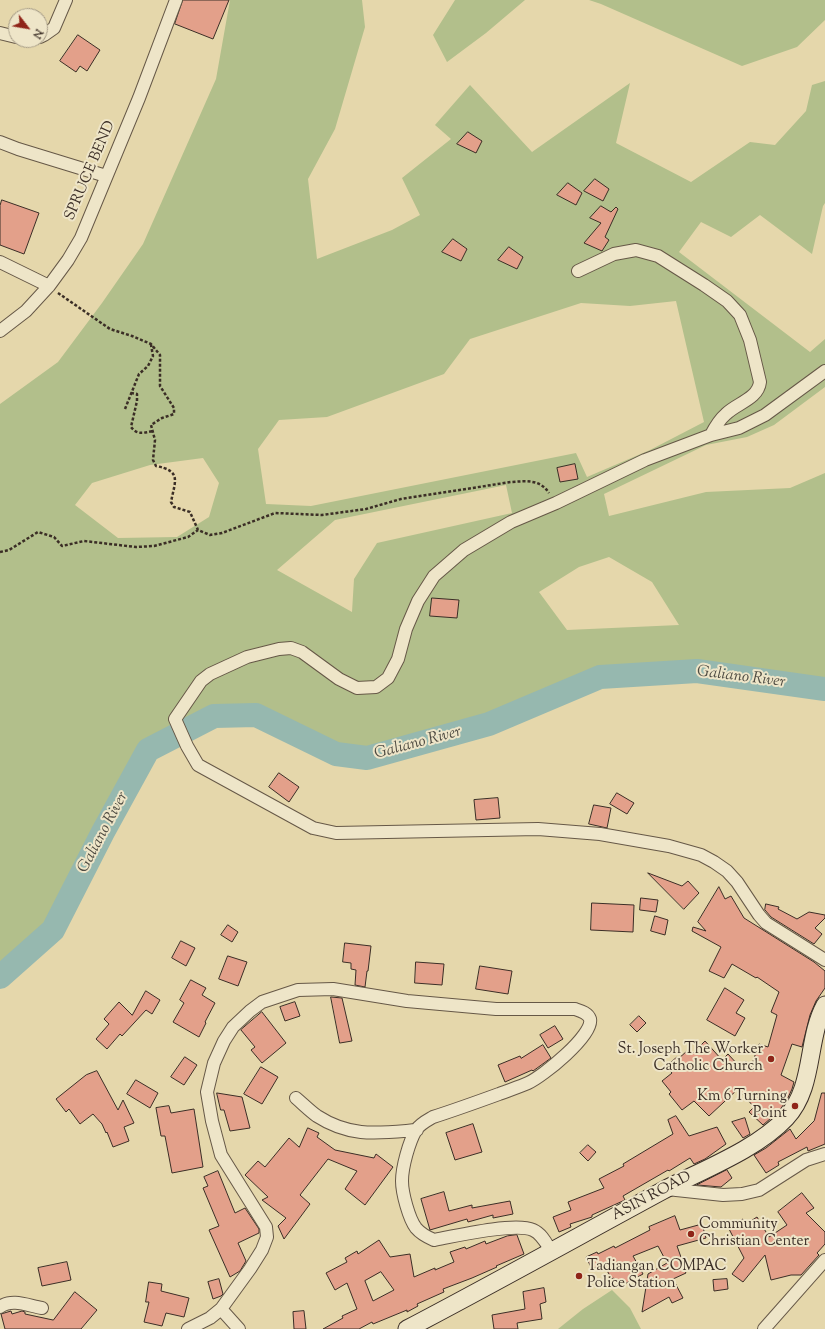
<!DOCTYPE html>
<html>
<head>
<meta charset="utf-8">
<style>
  body { margin:0 }
  #map { position:relative; width:825px; height:1329px; overflow:hidden; background:#e5d7ab; font-family:"Sorts Mill Goudy",serif }
  canvas { display:block }
  .north { position:absolute; left:8px; top:8px; width:40px; height:40px; box-sizing:border-box; background:#eee5c8; border:1px solid #a69c87; border-radius:50%; rotate:121deg; font-size:11px; font-weight:700; line-height:16px; text-align:center; color:#3b2e26 }
  .north::after { content:''; display:block; margin:auto; width:14px; height:18px; background:#8f2418; clip-path:polygon(50% 0,100% 100%,50% 72%,0 100%) }
</style>
</head>
<body>
<div id="map">
<canvas width="825" height="1329"></canvas>
<div class="north">N</div>
</div>
<script>
const ctx = document.querySelector('canvas').getContext('2d');
ctx.lineJoin = 'round';
function fillPath(path, color) { ctx.fillStyle = color; ctx.fill(path, 'evenodd'); }
function trace(path, color, width, dash) { ctx.strokeStyle = color; ctx.lineWidth = width; ctx.lineCap = dash ? 'butt' : 'round'; ctx.setLineDash(dash || []); ctx.stroke(path); }
function label(font, color, halo, rows, align = 'center') {
  ctx.font = font + ' "Sorts Mill Goudy",serif'; ctx.lineWidth = 4; ctx.setLineDash([]); ctx.textBaseline = 'middle'; ctx.strokeStyle = halo; ctx.fillStyle = color; for (const [text, x, y, turn = 0] of rows) {
    ctx.save(); ctx.translate(x, y); ctx.rotate((+turn || 0) * Math.PI / 180); ctx.textAlign = isNaN(turn) ? turn : align; if (halo) ctx.strokeText(text, 0, 0); ctx.fillText(text, 0, 0); ctx.restore();
  }
}
const green = new Path2D(`
  M230 0H362L365 27 335 129 308 179 317 259 392 230 420 215 402 178 451 139 435 125 470 85 532 152 630 83 616 143 691 182 750 142 775 145 806 111 812 85 825 81V203L823 206 812 254 760 215 731 237 701 222 679 252 810 352 825 339V387L774 425 747 437 706 445 604 494 609 516 706 492 790 488 825 473V689L697 671 600 677 489 724 367 758 336 754 256 716H214L148 750 103 832 53 930 0 977V404L58 362 102 303 143 244 216 79ZM676 301 704 422 650 450 587 477 576 453 311 506 266 504 258 449 279 420 327 417 444 374 470 339 581 303 630 306ZM203 458 219 483 209 517 177 537 118 538 75 505 92 483 150 465ZM506 485 512 513 377 543 354 579 352 612 277 570 335 520ZM609 557 652 582 679 625 567 630 539 592 579 567Z
  M455 0H525L486 33 447 62 433 35Z
  M589 0H825V20L797 47 742 66 601 4Z
  M612 1290 630 1308 641 1329H558L583 1309Z`);
const river = new Path2D(`
  M0 977 53 930 103 832 148 750 214 716 256 715 336 754 367 758 489 724 600 677 697 671 825 689`);
const building = new Path2D(`
  M183 0H229L213 39 175 24Z
  M78 35 100 50 87 71 80 66 76 72 60 61Z
  M468 132 482 141 476 153 457 144Z
  M595 179 609 189 603 201 584 191Z
  M568 183 582 193 576 205 557 195Z
  M2 200 39 213 24 254 0 245V206Z
  M601 206 611 212 616 207 618 209 605 237 609 240 602 251 584 243 601 223 590 218Z
  M453 239 467 249 461 261 442 252Z
  M509 247 523 257 517 269 498 260Z
  M575 464 578 479 560 482 557 468Z
  M432 598 459 600 457 618 430 616Z
  M279 773 299 787 289 802 269 787Z
  M617 793 634 803 627 814 610 804Z
  M498 798 500 818 476 820 474 800Z
  M594 805 611 808 607 828 589 824Z
  M648 873 682 886 688 881 699 893 684 909Z
  M719 887 725 899 731 896 744 918 814 962 825 971V988L816 1001 810 1015 802 1047 792 1044 781 1075 794 1082 792 1089 787 1100 779 1111 763 1125 749 1112 754 1107 738 1089 709 1116 694 1101 682 1110 669 1094 671 1092 662 1081 672 1073 666 1066 677 1057 678 1059 687 1051 691 1055 705 1041 722 1060 728 1054 740 1067 746 1061 751 1067 759 1044 768 1047 777 1015 771 1012 779 992 757 977 756 978 732 964 724 978 709 971 721 947 692 931 693 927 706 931 698 922Z
  M641 898 658 900 656 912 640 910Z
  M592 903 634 905 633 932 591 930Z
  M766 904 779 907 778 909 797 919 809 912 825 915V918L815 928 822 934 814 944 771 917 765 910Z
  M655 916 668 920 665 935 651 931Z
  M228 925 238 932 232 942 221 935Z
  M181 941 195 948 186 966 172 958Z
  M345 943 371 946 368 971H367L365 987 355 985 356 970 351 969V963L343 962Z
  M228 956 247 962 238 986 219 979Z
  M416 962 444 964 442 985 415 983Z
  M480 966 512 971 508 994 476 989Z
  M191 980 206 988 202 995 215 1003 205 1022 206 1023 199 1037 173 1022 184 1003 180 1000Z
  M725 988 744 1000 736 1013 745 1018 735 1036 707 1020Z
  M146 991 160 1000 152 1014 146 1010 122 1036 120 1034 107 1049 96 1039 109 1024 104 1019 119 1002 132 1015Z
  M331 997 342 998 352 1041 340 1043Z
  M295 1002 300 1016 285 1021 280 1007Z
  M262 1012 286 1043 262 1063 251 1050 255 1047 241 1030Z
  M639 1016 646 1023 637 1032 630 1025Z
  M555 1026 563 1039 548 1048 540 1035Z
  M543 1045 551 1058 533 1071 532 1070 505 1082 498 1065 520 1056 521 1058Z
  M185 1057 197 1065 184 1085 171 1077Z
  M261 1067 278 1077 262 1104 244 1094Z
  M97 1071 118 1110 123 1100 134 1123 124 1127 129 1141 113 1147 107 1132 106 1133 102 1124 93 1114 80 1124 69 1109 66 1112 56 1099 86 1075Z
  M136 1080 158 1093 150 1108 127 1094Z
  M217 1093 242 1097 250 1128 230 1131 224 1110H221Z
  M822 1093H825V1144L808 1151 807 1147 778 1162 779 1165 766 1173 754 1155 766 1148 790 1129 796 1139 814 1121Z
  M169 1106 171 1113 194 1109 203 1167 172 1173 165 1136H161L156 1108Z
  M676 1116 689 1136 717 1127 726 1144 705 1159 694 1164 690 1158 669 1171 668 1170 623 1196 625 1200 592 1215V1217L570 1224 571 1227 559 1232 553 1217 571 1210 568 1202 604 1188 599 1179 624 1166 623 1164 673 1134 668 1120Z
  M745 1118 750 1134 743 1138 732 1122Z
  M473 1124 482 1152 455 1160 446 1133Z
  M308 1128 319 1133 317 1137 335 1150 374 1158 376 1154 393 1167 365 1205 345 1189 357 1171 328 1159 300 1195 310 1204 284 1239 278 1226 286 1218 262 1200 268 1197 245 1175 258 1161 265 1167 289 1138 299 1147Z
  M588 1145 596 1152 588 1161 580 1153Z
  M727 1170 732 1178 721 1187 697 1185Z
  M218 1171 235 1213 245 1208 259 1229V1233L238 1243 246 1261 240 1271 230 1277 209 1230 219 1226 203 1188 208 1186 204 1177Z
  M444 1192 449 1211 472 1205V1208L510 1201 513 1214 493 1218V1215L468 1222 467 1219 430 1230 421 1199Z
  M802 1193 814 1208 806 1213 825 1232V1244L817 1253 819 1255 801 1275H791L771 1280 765 1255 743 1282 732 1274 744 1258 728 1227 743 1219 746 1224 757 1217 769 1237 787 1225 778 1212Z
  M675 1216 680 1230 702 1224 706 1238 677 1246 682 1260H679L686 1273 673 1279 683 1298 672 1303 669 1297 642 1312 648 1274 667 1263 658 1246 633 1256 643 1274 619 1287 614 1278 612 1279 603 1264 592 1269 586 1257 597 1252 598 1254 614 1246 615 1248 650 1230 649 1227Z
  M517 1235 524 1254 496 1266 497 1267 472 1278 443 1289 444 1292 417 1304 418 1306 407 1312V1310L373 1324 372 1322 359 1329H323L343 1318 342 1316 357 1309 347 1283 335 1290 326 1273 347 1262 345 1258 357 1251 358 1254 379 1240 390 1257 410 1254 414 1277 435 1268V1270L454 1262 450 1252 465 1247 466 1249 485 1241 486 1244 507 1236ZM381 1272 394 1290 373 1301 365 1281Z
  M67 1262 71 1280 42 1286 38 1268Z
  M219 1279 223 1294 221 1296 213 1299 208 1282Z
  M727 1279 728 1289 714 1291 713 1280Z
  M149 1282 162 1284 161 1291 189 1298 184 1317 166 1313 162 1326 144 1322 149 1302H146Z
  M544 1288 546 1302 540 1304 542 1319 517 1323 518 1329H494L492 1315 525 1309 523 1292Z
  M75 1292 97 1310 81 1329H5L1 1314 11 1311 12 1314 22 1311 25 1312V1314L53 1320Z
  M304 1311 306 1329H294L293 1312Z`);
const path = new Path2D(`
  M58 293 110 329 132 336 151 344 160 355V386L174 408V414L162 418 151 425 155 440 153 460 156 466C182 471 175 481 171 502L174 507 190 512 198 530 210 535 222 533 275 513 322 515 366 509 401 499 511 482C526 481 540 479 549 493
  M131 393 137 394V401L131 427C137 435 143 433 153 431
  M125 409 139 374 148 366 153 356 151 345
  M0 552 9 550 38 532 54 537 62 546 84 541 136 547 154 546 188 537 198 530`);
const minor = new Path2D(`
  M0 33 16 37
  M40 37 44 35 54 28 66 0
  M0 142 18 149 106 176
  M0 262 49 286
  M578 271 614 254 636 250 658 256 704 285 727 301 740 315 750 340 760 382C758 399 737 403 726 414 719 420 715 427 711 435
  M0 331 26 311 49 286 68 260 81 238 139 98 176 0
  M825 371 765 415 739 428 711 435 645 460 556 503 511 522 464 550 434 576 418 601 406 629 398 659 388 678 376 687 357 688 339 679 302 652 291 648 279 649 247 657 210 674 201 681 175 719 187 746 198 765 313 828 336 833 538 829 600 834 669 846 701 855 714 862 727 871 737 882 759 915 766 923 825 960
  M296 1098C303 1104 310 1111 317 1116 351 1138 379 1133 417 1130
  M667 1189 723 1195 742 1194 759 1190 806 1160 825 1154
  M0 1307C12 1298 29 1306 42 1308
  M221 1309 239 1329
  M188 1329 210 1318 221 1309 250 1269 262 1250 267 1237 266 1227 221 1155 212 1121 207 1092 214 1063 224 1041 233 1027 250 1011 262 1002 298 990 333 989 407 1001 496 1009H575C581 1011 588 1013 590 1019 594 1035 542 1077 528 1083 519 1087 509 1090 499 1094 477 1102 455 1110 433 1117 426 1121 420 1124 416 1130 409 1142 402 1167 402 1181 402 1193 409 1219 416 1228 421 1234 427 1237 434 1240 455 1236 515 1222 533 1230 542 1234 546 1243 551 1251
  M764 1329 825 1260`);
const secondary = new Path2D(`
  M407 1329C493 1284 577 1237 662 1191 702 1170 756 1150 786 1118 815 1087 806 1040 825 1005`);
const markers = [
  [771,1059,4,"#8f2418"],
  [795,1106,4,"#8f2418"],
  [691,1234,4,"#8f2418"],
  [579,1276,4,"#8f2418"]
];
const streetNames = [
  ["SPRUCE BEND",91,171,-67],
  ["ASIN ROAD",652,1197,-28]
];
const poiNames = [
  ["St. Joseph The Worker",763,1050],
  ["Catholic Church",763,1067],
  ["Km 6 Turning",787,1097],
  ["Point",787,1114],
  ["Community",699,1225,"left"],
  ["Christian Center",699,1242,"left"],
  ["Tadiangan COMPAC",587,1267,"left"],
  ["Police Station",587,1284,"left"]
];
const waterNames = [
  ["Galiano River",741,678,7],
  ["Galiano River",418,744,-15],
  ["Galiano River",104,833,-62]
];
fillPath(green, '#b2bf8b');
trace(river, '#96b8af', 24);
fillPath(building, '#e3a08a');
trace(building, '#3b2e26', 1);
trace(minor, '#665847', 14);
trace(secondary, '#3b2e26', 19);
trace(path, '#3b2e26', 2.5, [3, 2]);
trace(minor, '#eee5c8', 12);
trace(secondary, '#eee5c8', 17);
for (const [x, y, r, color] of markers) { const dot = new Path2D(); dot.arc(x, y, r, 0, 2 * Math.PI); ctx.fillStyle = color; ctx.fill(dot); trace(dot, '#eee5c8', 1.5); }
label('15px', '#3b2e26', '#eee5c8', streetNames);
label('15px', '#3b2e26', '#eee5c8', poiNames, 'right');
label('italic 16px', '#4d4a41', '#eee5c8', waterNames);
</script>
</body>
</html>
